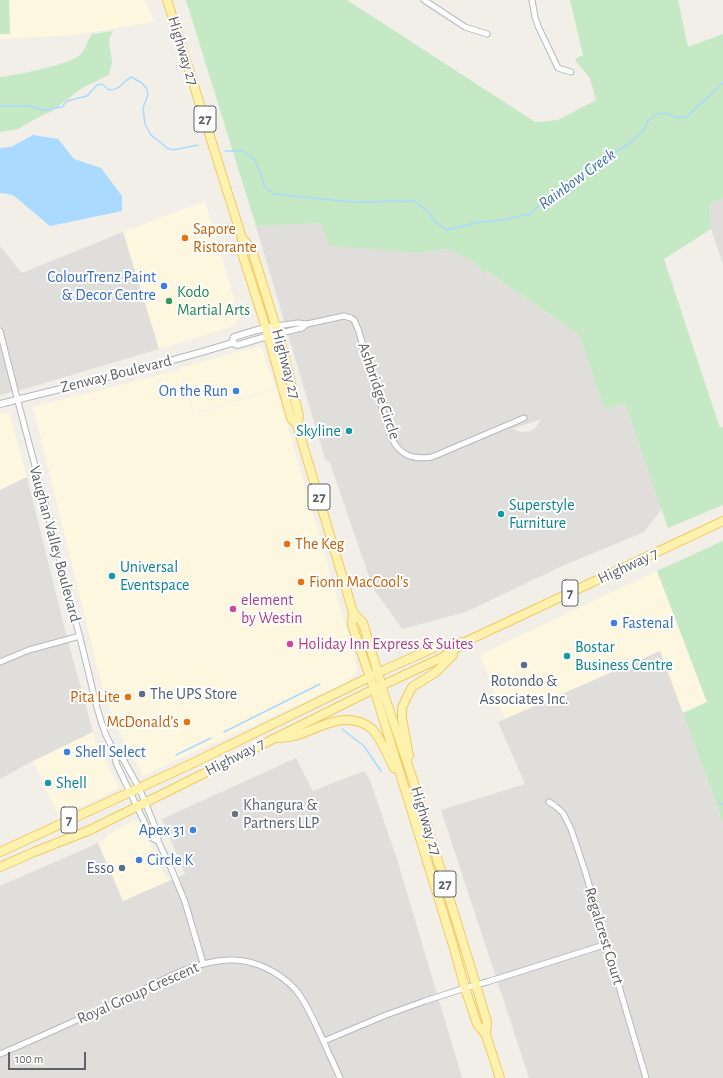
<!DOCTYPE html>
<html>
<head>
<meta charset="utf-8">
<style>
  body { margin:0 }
  #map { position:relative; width:723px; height:1078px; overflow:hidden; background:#f1efe8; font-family:"Alegreya Sans",sans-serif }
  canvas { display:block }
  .scale { position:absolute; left:8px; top:1052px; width:78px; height:18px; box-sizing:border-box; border:2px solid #5f6368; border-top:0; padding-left:5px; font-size:12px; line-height:14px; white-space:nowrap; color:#5f6368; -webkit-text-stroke:3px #fff; paint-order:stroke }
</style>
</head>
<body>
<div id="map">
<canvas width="723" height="1078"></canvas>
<div class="scale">100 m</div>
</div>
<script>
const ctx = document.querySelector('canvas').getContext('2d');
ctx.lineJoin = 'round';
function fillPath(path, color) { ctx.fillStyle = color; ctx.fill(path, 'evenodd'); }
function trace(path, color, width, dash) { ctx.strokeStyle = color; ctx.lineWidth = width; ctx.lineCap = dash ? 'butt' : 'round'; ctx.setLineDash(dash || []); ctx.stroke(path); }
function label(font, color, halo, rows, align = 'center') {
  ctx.font = font + ' "Alegreya Sans",sans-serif'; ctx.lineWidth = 4; ctx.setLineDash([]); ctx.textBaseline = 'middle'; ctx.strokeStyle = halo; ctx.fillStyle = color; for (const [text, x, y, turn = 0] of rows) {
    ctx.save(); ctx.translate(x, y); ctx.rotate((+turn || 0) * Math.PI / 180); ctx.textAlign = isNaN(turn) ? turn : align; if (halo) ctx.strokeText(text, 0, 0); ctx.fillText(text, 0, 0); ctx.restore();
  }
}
const commercial = new Path2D(`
  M0 0H145L154 22 73 35 0 39Z
  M205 201 240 319 234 326 159 349 123 232Z
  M261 346 275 388 194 413 180 368Z
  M180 370 193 414 277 389 358 670 349 681 143 776 117 728 104 694 33 407Z
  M9 412 27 477 0 490V414Z
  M657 571 707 703 683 713 659 651 505 720 480 655Z
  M93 732 95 740 118 786 116 790 59 817 33 761Z
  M135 820 140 823 168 882 123 901 98 843 105 839 109 834Z`);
const industrial = new Path2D(`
  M723 199V264L711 229 709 204Z
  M322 223 420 253 448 249 467 258 579 335 605 410 625 403 662 509 644 532 560 567 466 612 402 629 373 588 330 463 325 459 256 226ZM541 419 536 427 531 431 521 432 512 429Z
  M123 232 159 349 28 388 0 395V246L22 273Z
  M27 477 65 630 93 732 33 761 0 779V490Z
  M660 651 683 713 723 822V1078H529L441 810 525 784 498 722Z
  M296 758 313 791 364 771 370 780 397 859 462 1078H0V886L98 843 123 901 185 874 162 819Z`);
const green = new Path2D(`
  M0 0H9L10 34H0Z
  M186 0H347L535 122 558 120 596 100 590 78 579 65 575 59 583 55 570 0H678L688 47 723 34V199L709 204 711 229 664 259 720 428 723 427V505L668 528 625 403 605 410 579 335 488 272 482 273 481 268 467 258 448 249 420 253 329 245 321 223 256 226Z
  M113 31 109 40 112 62 109 75 82 88 52 111 35 119 18 129 0 132V77C14 76 71 64 80 55 86 49 87 41 92 34Z
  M723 541V822L683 713 707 702 657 571Z`);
const water = new Path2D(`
  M33 135 58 139 74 159 101 168 122 196V211L50 226 13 195 0 193V148L11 147Z`);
const stream = new Path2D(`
  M0 106H29L44 110 62 107 67 101 87 96 97 85 102 84 109 90C121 90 122 82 131 77L142 83 147 89 148 95 143 108 145 124 151 135 167 148 173 150 198 145
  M225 151H243L255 160 265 187 274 194 352 202 414 201 426 210 435 221 446 230 480 222 502 220 529 214 545 201 570 186 600 158 617 151 630 143 643 131 648 121 657 114 665 113 675 117 685 118 723 83
  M342 729 364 746 381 771
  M224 732 320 684
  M176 755 211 738
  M719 803 723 804`);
const minor = new Path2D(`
  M424 0 465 27 487 34
  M532 0 535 17 538 26 558 68 571 72
  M276 326 298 323 307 324 344 316 351 318 354 320 358 329 391 437C400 456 413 460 432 457L524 418
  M0 331C29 448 63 565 91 683 95 700 99 718 106 735 110 745 116 751 116 763L152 838 158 841
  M268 336 302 328 307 324
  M0 662 29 650 80 636
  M116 755 123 759 139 788 145 802 158 834V841L171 868 185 902 203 963
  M549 802 554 805 563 813 571 829 585 871 646 1078
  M324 1041 386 1015 425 1001 465 988 487 982 607 944
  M0 1054C43 1036 85 1016 128 997 160 982 193 961 230 960 254 959 279 972 295 989 304 999 310 1013 316 1025 324 1043 332 1060 340 1078`);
const tertiary = new Path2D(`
  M232 343 234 337 257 330 276 326
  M0 404C78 384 155 367 232 343L238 345 268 336`);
const primary = new Path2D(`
  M167 0 242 238V253L266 328 291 418 297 425 353 612 352 625 374 689 453 945 465 988 477 1024 486 1035 500 1078
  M242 238 252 250 281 343 299 416 297 425
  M353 612 363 623 385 697 414 783 476 985 487 1022 486 1035
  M280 738C286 737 292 737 298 735 318 728 339 715 360 722 365 724 370 727 373 730 382 740 388 757 394 768
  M409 756 402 719V708L405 701 412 687 436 672 453 655
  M0 852 191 764 384 670 438 646 463 642
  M0 867 34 852 90 830 368 692 443 657 467 641 723 521`);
const markers = [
  [185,238,4,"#e8710a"],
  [164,286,4,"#3f7fe0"],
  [169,301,4,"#2e9e5b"],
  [236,391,4,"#3f7fe0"],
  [349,431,4,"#0f9aa8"],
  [501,514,4,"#0f9aa8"],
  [287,544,4,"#e8710a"],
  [112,576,4,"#0f9aa8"],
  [301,582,4,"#e8710a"],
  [233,609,4,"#d1479c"],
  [614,623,4,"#3f7fe0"],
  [290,644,4,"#d1479c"],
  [567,656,4,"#0f9aa8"],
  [524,665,4,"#5c6f8a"],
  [142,694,4,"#5c6f8a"],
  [128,697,4,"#e8710a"],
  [187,722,4,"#e8710a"],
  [67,752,4,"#3f7fe0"],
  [48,783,4,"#0f9aa8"],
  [235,814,4,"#6b7280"],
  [193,830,4,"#3f7fe0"],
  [139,860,4,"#3f7fe0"],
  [122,868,4,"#5c6f8a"]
];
const shields = [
  [205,119,22],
  [319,497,22],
  [570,593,16],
  [69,820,16],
  [445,884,22]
];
const shieldNames = [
  ["27",205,119],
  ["27",319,497],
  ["7",570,593],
  ["7",69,820],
  ["27",445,884]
];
const streetNames = [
  ["Highway 27",183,51,73],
  ["Highway 27",286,364,75],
  ["Zenway Boulevard",116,374,-14],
  ["Ashbridge Circle",379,391,71],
  ["Vaughan Valley Boulevard",55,544,75],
  ["Highway 7",628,566,-25],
  ["Highway 7",235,757,-27],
  ["Highway 27",426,821,73],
  ["Regalcrest Court",604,936,73],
  ["Royal Group Crescent",138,993,-24]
];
const foodNames = [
  ["Sapore",193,229],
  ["Ristorante",193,247],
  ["The Keg",295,544],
  ["Fionn MacCool's",309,582],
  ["Pita Lite",120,697,"right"],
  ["McDonald's",179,722,"right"]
];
const shopNames = [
  ["ColourTrenz Paint",156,277],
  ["& Decor Centre",156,295],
  ["On the Run",228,391],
  ["Fastenal",622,623,"left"],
  ["Shell Select",75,752,"left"],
  ["Apex 31",185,830],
  ["Circle K",147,860,"left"]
];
const leisureNames = [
  ["Kodo",177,292],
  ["Martial Arts",177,310]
];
const cultureNames = [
  ["Skyline",341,431,"right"],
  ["Superstyle",509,505],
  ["Furniture",509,523],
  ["Universal",120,567],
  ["Eventspace",120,585],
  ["Bostar",575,647],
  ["Business Centre",575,665],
  ["Shell",56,783]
];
const hotelNames = [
  ["element",241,600],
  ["by Westin",241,618],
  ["Holiday Inn Express & Suites",298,644]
];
const serviceNames = [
  ["Rotondo &",524,681],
  ["Associates Inc.",524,699],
  ["The UPS Store",150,694,"left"],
  ["Esso",114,868,"right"]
];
const worshipNames = [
  ["Khangura &",243,805],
  ["Partners LLP",243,823]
];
const waterNames = [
  ["Rainbow Creek",577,179,-36]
];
fillPath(commercial, '#fef7e0');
fillPath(industrial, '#e0deda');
fillPath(green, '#c5e8c5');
fillPath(water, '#aadaff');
trace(stream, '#aadaff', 1.5);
trace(minor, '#b5b8bc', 7);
trace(tertiary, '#b5b8bc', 8);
trace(primary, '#f2c960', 10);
trace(minor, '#fff', 5);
trace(tertiary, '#fff', 6);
trace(primary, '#fff2af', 8);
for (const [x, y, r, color] of markers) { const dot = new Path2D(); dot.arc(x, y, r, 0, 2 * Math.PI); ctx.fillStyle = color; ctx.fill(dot); trace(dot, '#fff', 1.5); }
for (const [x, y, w] of shields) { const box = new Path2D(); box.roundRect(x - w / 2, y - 13, w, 26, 3); ctx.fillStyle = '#fff'; ctx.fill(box); trace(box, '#5f6368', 1); }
label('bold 15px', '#5f6368', null, shieldNames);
label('16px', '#5f6368', '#fff', streetNames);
label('16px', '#c56008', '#fff', foodNames, 'left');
label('16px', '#366cbe', '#fff', shopNames, 'right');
label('16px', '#27864d', '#fff', leisureNames, 'left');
label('16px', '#0d838f', '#fff', cultureNames, 'left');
label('16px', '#b23c85', '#fff', hotelNames, 'left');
label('16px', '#4e5e75', '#fff', serviceNames);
label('16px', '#5b616d', '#fff', worshipNames, 'left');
label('italic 17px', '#4174aa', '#fff', waterNames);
</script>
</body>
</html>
